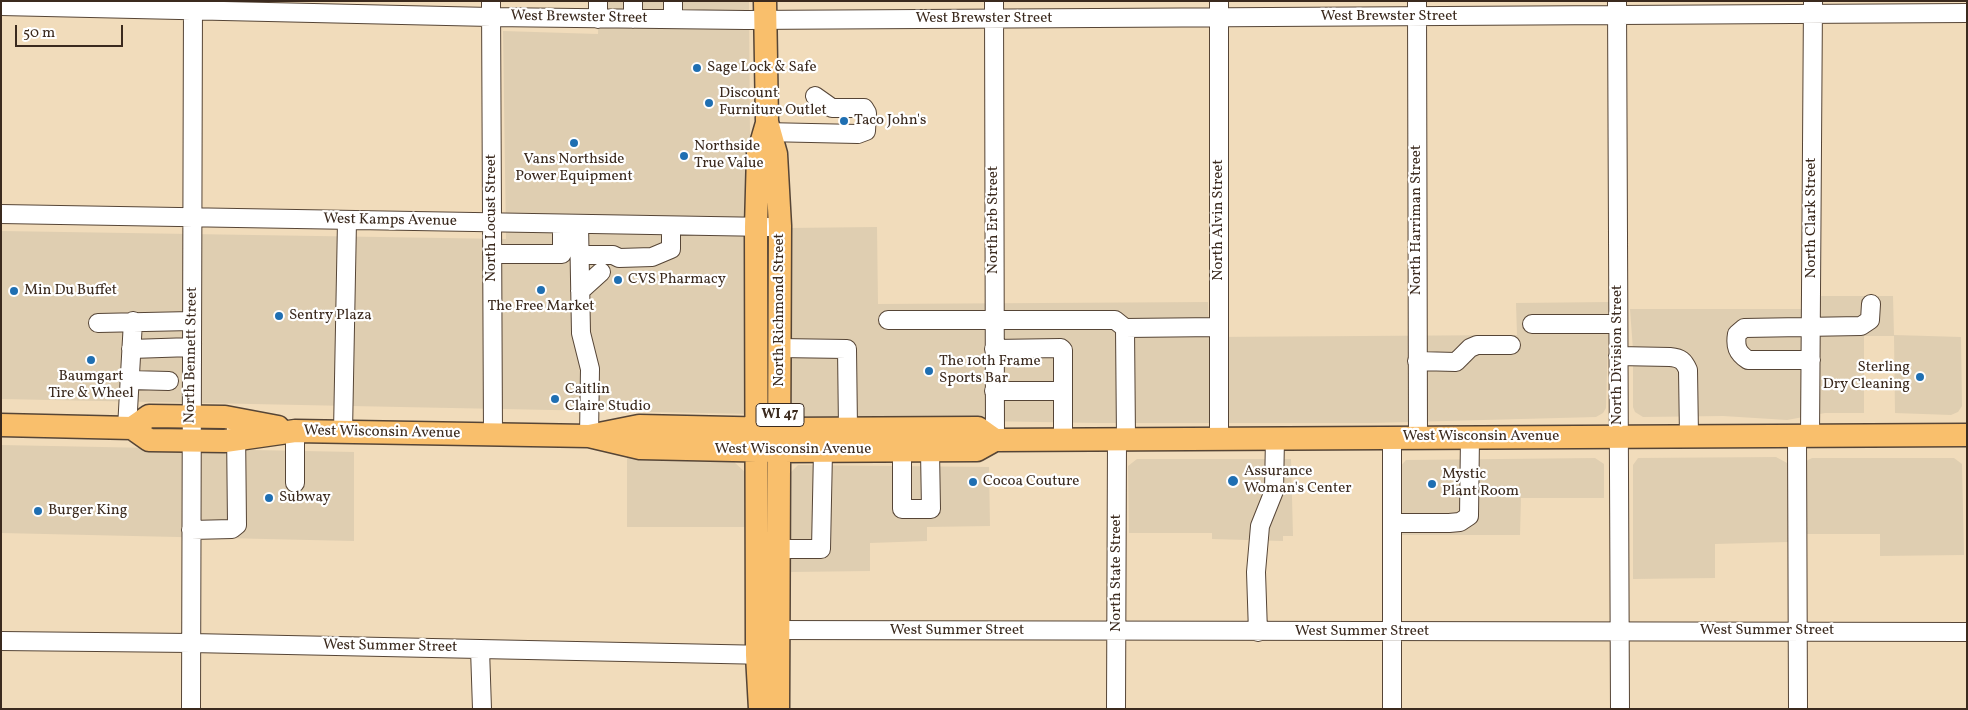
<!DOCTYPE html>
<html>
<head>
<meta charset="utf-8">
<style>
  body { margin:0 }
  #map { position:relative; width:1968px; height:710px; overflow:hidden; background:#f1dcbb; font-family:Vollkorn,serif }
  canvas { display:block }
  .frame { position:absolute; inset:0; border:2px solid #3b2a1e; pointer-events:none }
  .scale { position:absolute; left:15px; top:25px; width:108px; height:22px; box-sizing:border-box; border:2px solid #3b2a1e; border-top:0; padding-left:6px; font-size:15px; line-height:18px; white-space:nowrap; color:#3b2a1e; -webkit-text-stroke:4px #fff; paint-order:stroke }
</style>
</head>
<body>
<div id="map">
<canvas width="1968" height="710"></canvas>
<div class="frame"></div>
<div class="scale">50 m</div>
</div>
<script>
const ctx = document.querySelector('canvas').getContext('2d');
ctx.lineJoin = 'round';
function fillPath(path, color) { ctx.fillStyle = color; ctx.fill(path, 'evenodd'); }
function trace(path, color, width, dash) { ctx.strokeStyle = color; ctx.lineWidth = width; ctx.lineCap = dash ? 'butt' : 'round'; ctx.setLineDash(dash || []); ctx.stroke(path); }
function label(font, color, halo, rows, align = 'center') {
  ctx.font = font + ' Vollkorn,serif'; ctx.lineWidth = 4.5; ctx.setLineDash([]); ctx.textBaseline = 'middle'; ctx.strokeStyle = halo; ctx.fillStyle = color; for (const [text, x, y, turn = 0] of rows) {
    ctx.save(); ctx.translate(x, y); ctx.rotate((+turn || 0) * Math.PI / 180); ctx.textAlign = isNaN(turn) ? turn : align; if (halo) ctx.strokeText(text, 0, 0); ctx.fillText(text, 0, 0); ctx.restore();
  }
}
const built = new Path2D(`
  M599 1H749L752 414 1 399V231L506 239 503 31 598 34Z
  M877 227 878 304 1208 302 1209 337 1517 335 1516 303 1609 302 1606 408 1603 413 1596 417 1371 423H1099L803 418 797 415 789 402 787 228Z
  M1821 296H1893L1894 335 1961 337 1962 406 1958 412 1951 415 1895 413 1894 336H1864V413H1825L1787 420 1723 416 1643 417 1635 412 1633 407V350L1630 309H1819Z
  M1 445 354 452V541L1 533Z
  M627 457 720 459 734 462 745 472 748 477 749 527H627Z
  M1776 457 1787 463 1788 542 1715 544V578L1633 579V465L1638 458Z
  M1595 458 1604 464V498H1521L1520 535H1399V468L1406 460Z
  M1812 458H1954L1962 464 1964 555 1880 556V534H1805L1804 462Z
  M1137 459H1291L1293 536H1283V541L1212 539V533H1129L1128 466Z
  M798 465 989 467 990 526 927 527V541L870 543V571L791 572V472Z`);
const minor = new Path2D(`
  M491 1 493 435
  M994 1 995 440
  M1417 1 1418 438
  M1617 1 1620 709
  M1 6 491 17 746 20 1967 13
  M598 19V1
  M633 19V1
  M673 19V1
  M764 132 858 134 866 131 867 113 864 108H832L815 96
  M1 214 769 227
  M579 224 581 333 590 369 589 436
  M492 254H562V224
  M580 255H613L619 258 652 257 671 249V226
  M580 291 601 272
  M888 320H1115L1125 328
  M98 323 192 321
  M1532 324H1618
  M779 348 847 349 848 428
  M131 349 192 347
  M994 349 1061 348 1063 350V439
  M1618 356 1670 357C1681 358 1684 361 1688 370L1689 436
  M1811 360H1748C1737 353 1735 346 1737 334L1744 328 1861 326 1870 320 1871 304
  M1417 361 1456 362 1470 348 1477 345H1511
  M129 380 169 381
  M994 391H1063
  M127 428 133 321
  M343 432 347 221
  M1797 436 1798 709
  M1810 436 1813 1
  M1219 438V1
  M1392 438V709
  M1126 439 1125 328 1219 327
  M902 451V509H931L930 451
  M295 483V431
  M1392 523H1449L1460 522 1469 516 1470 437
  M191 530 232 529 237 525 236 428
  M780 549H821L823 451
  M767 630 1967 632
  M1258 632 1256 572 1260 526 1274 491 1275 438
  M1 641 191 643 769 655
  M480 649 482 709
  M191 709 193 1
  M1116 709 1117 438`);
const major = new Path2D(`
  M765 1 767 122 776 154 780 226 778 709
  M1 425 132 428 149 440 225 441 295 431 589 436 639 426 780 429 978 428 995 440
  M132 428 149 416 225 417 278 427
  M589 436 640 448 780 451 977 450 995 440 1967 435
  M760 709 757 655 756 227 758 154 767 123`);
const markers = [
  [697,68,5,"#1f6fb2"],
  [709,103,5,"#1f6fb2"],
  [844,121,5,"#1f6fb2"],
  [574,143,5,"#1f6fb2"],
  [684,156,5,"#1f6fb2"],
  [618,280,5,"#1f6fb2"],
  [541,290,5,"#1f6fb2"],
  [14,291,5,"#1f6fb2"],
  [279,316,5,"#1f6fb2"],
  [91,360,5,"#1f6fb2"],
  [929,371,5,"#1f6fb2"],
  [1920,377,5,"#1f6fb2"],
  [555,399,5,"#1f6fb2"],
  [1233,481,6,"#1f6fb2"],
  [973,482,5,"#1f6fb2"],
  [1432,484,5,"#1f6fb2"],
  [269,498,5,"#1f6fb2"],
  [38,511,5,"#1f6fb2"]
];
const shields = [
  [780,415,48]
];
const shieldNames = [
  ["WI 47",780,415]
];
const streetNames = [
  ["West Brewster Street",1389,17],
  ["West Brewster Street",579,18,1],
  ["West Brewster Street",984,19],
  ["North Locust Street",492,218,-90],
  ["North Clark Street",1812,218,-90],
  ["North Erb Street",994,220,-90],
  ["North Alvin Street",1219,220,-90],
  ["North Harriman Street",1417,220,-90],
  ["West Kamps Avenue",390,221,1],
  ["North Richmond Street",780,310,-90],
  ["North Bennett Street",192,355,-89],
  ["North Division Street",1618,355,-90],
  ["West Wisconsin Avenue",382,433,1],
  ["West Wisconsin Avenue",1481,437],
  ["West Wisconsin Avenue",793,450],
  ["North State Street",1117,573,-90],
  ["West Summer Street",957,631],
  ["West Summer Street",1767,631],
  ["West Summer Street",1362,632],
  ["West Summer Street",390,647,1]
];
const poiNames = [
  ["Sage Lock & Safe",707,68],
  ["Discount",719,94],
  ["Furniture Outlet",719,111],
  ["Taco John's",854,121],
  ["Northside",694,147],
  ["True Value",694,164],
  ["Vans Northside",574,160,"center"],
  ["Power Equipment",574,177,"center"],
  ["CVS Pharmacy",628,280],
  ["Min Du Buffet",24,291],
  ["The Free Market",541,307,"center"],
  ["Sentry Plaza",289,316],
  ["The 10th Frame",939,362],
  ["Sports Bar",939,379],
  ["Sterling",1910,368,"right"],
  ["Dry Cleaning",1910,385,"right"],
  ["Baumgart",91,377,"center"],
  ["Tire & Wheel",91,394,"center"],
  ["Caitlin",565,390],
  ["Claire Studio",565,407],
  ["Assurance",1244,472],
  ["Woman's Center",1244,489],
  ["Mystic",1442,475],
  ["Plant Room",1442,492],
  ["Cocoa Couture",983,482],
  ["Subway",279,498],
  ["Burger King",48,511]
];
fillPath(built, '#dfceb1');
trace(minor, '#564536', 20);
trace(major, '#564536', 25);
trace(minor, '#fff', 18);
trace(major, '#f9bf6c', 22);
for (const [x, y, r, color] of markers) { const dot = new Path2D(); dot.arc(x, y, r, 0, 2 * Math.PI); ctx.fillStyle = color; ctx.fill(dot); trace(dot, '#fff', 2); }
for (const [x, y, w] of shields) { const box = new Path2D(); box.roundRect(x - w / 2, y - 11.5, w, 23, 4); ctx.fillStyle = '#fff'; ctx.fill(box); trace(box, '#3b2a1e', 1); }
label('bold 14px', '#3b2a1e', null, shieldNames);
label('15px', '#3b2a1e', '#fff', streetNames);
label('15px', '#3b2a1e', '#fff', poiNames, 'left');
</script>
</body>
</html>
